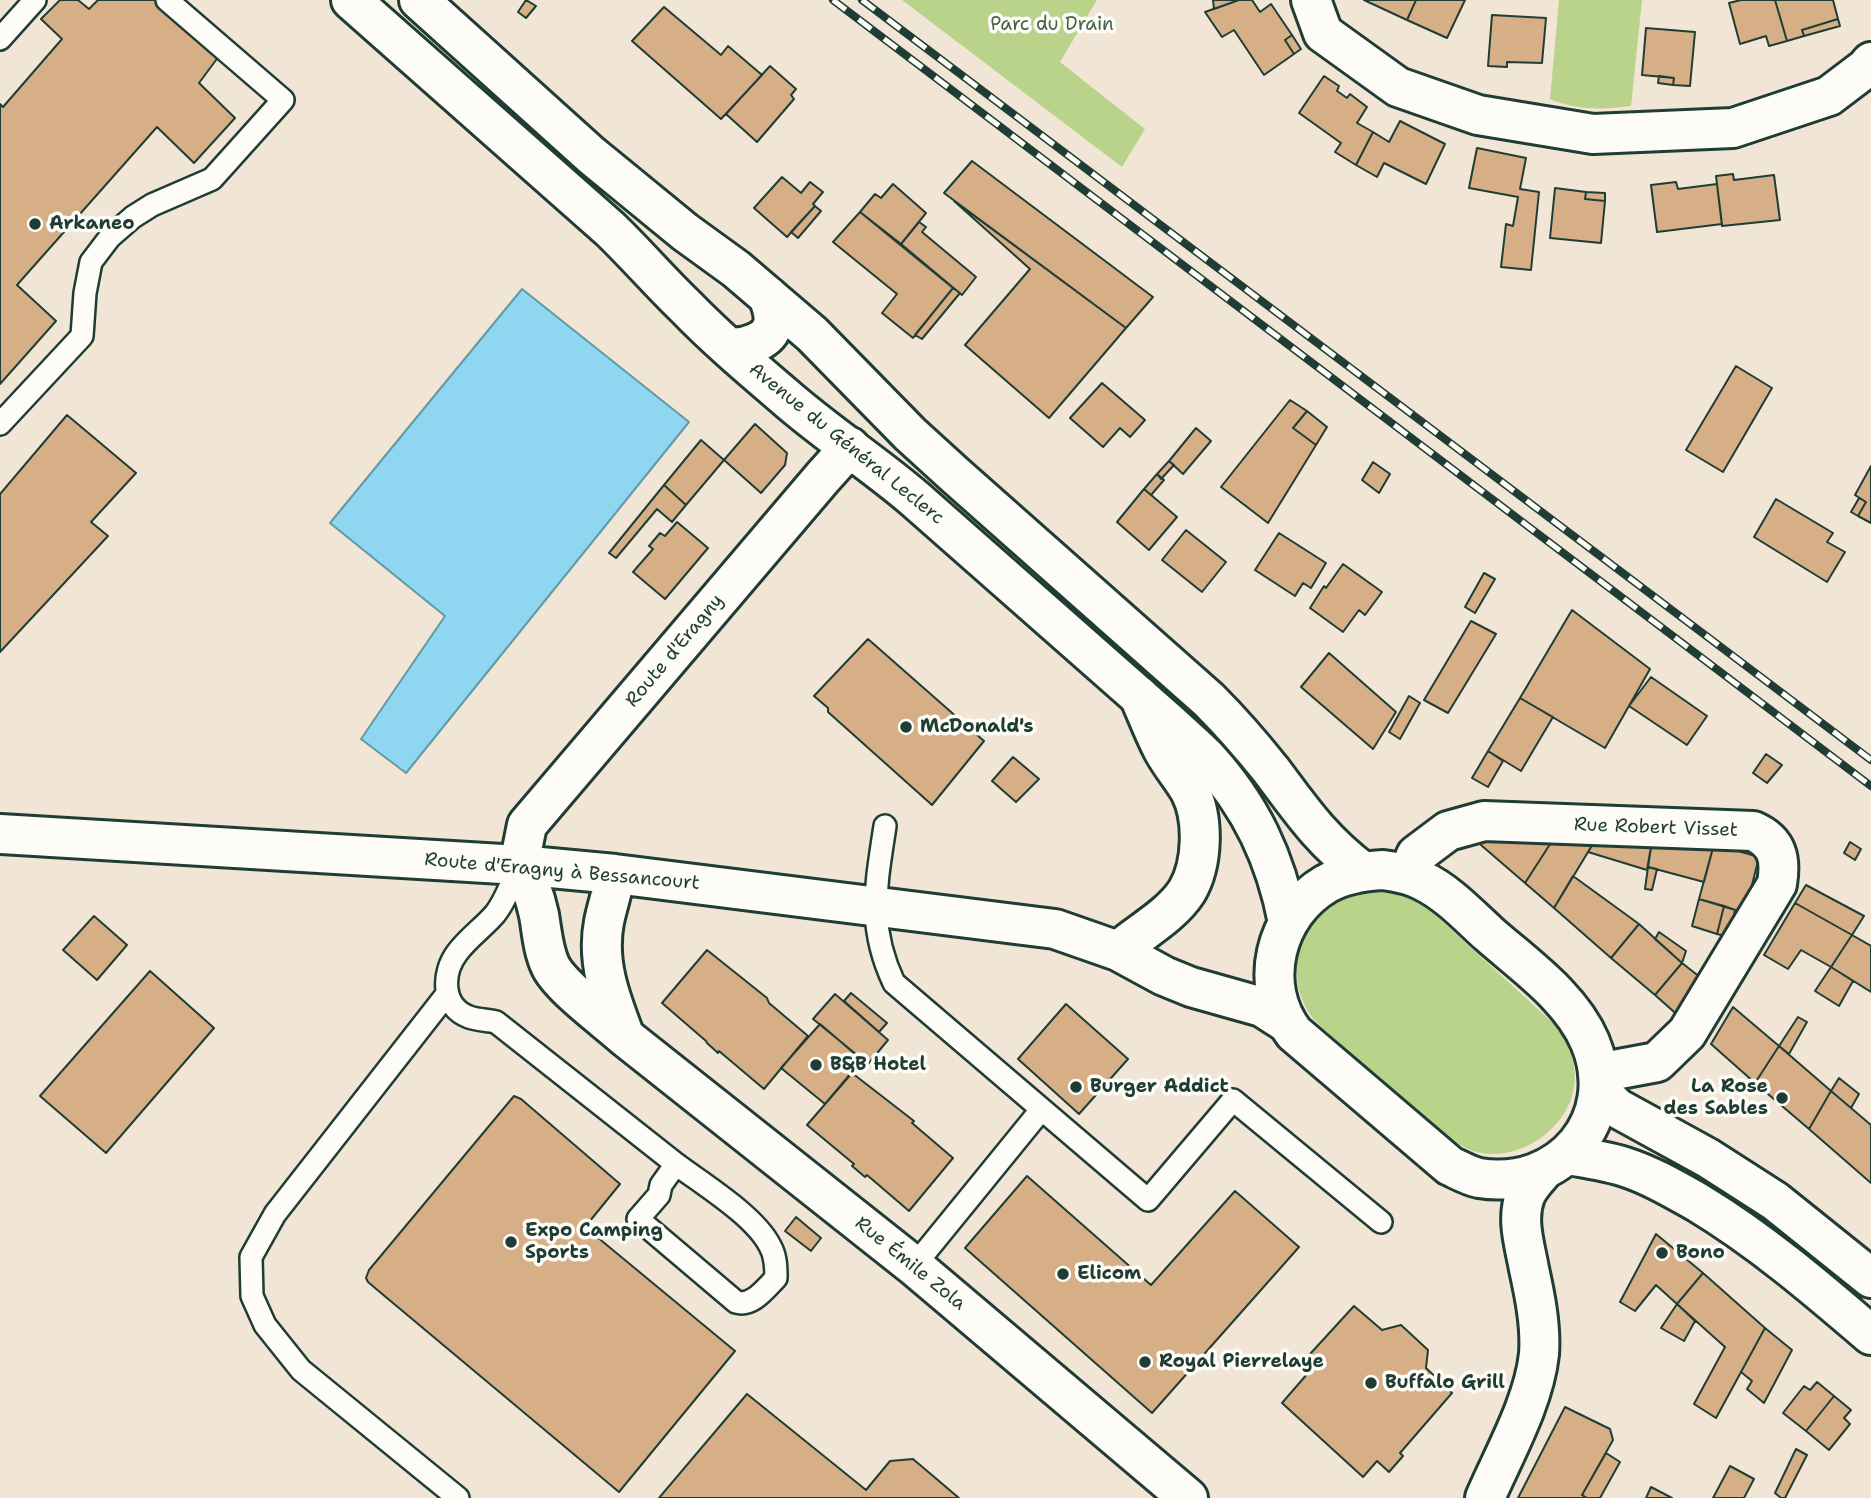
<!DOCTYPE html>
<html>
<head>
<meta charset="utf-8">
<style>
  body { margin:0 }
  canvas { display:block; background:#f1e5d5 }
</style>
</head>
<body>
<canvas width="1871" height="1498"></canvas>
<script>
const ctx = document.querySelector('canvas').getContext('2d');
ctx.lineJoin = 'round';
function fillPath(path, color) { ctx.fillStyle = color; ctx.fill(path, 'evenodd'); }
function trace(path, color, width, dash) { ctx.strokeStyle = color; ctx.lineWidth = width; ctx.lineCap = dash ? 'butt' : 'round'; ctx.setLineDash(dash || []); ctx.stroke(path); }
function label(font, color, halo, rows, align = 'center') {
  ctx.font = font + ' "Shantell Sans",sans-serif'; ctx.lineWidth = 7; ctx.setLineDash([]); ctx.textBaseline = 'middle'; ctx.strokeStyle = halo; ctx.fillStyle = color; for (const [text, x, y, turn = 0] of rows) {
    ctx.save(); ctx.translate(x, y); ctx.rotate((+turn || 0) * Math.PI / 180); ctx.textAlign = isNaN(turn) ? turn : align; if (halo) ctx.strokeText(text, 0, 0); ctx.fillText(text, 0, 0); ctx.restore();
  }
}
const green = new Path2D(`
  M902 0H1097L1060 62 1145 129 1122 167Z
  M1559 0H1642L1631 106C1602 110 1576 110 1550 99Z
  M1380 890C1402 894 1414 899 1433 913L1564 1033C1578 1065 1581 1095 1557 1123 1536 1148 1497 1163 1466 1148 1444 1137 1425 1117 1407 1101 1376 1075 1344 1048 1314 1020 1310 1014 1305 1008 1303 1001 1289 969 1300 928 1328 907 1343 895 1361 891 1380 890Z`);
const water = new Path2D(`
  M522 289 689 422 406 773 361 739 445 616 330 523Z`);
const building = new Path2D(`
  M60 0H78L89 9 98 0H161L222 52 199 83 235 118 194 163 157 127 17 285 56 321 0 384V104L3 107 62 39 41 19Z
  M526 0 536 6 526 18 518 12Z
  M1213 0H1239L1214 9Z
  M1239 0H1252L1260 12 1271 4 1292 35 1285 40 1294 54 1264 75 1234 30 1222 37 1205 12Z
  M1364 0H1416L1407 20Z
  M1416 0H1465L1447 38 1407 20Z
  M1741 0H1775L1787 41 1769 46 1766 36 1740 44 1729 3Z
  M1775 0H1833L1838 19 1802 30 1804 36 1787 41Z
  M664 7 721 55 728 46 762 75 721 119 632 41Z
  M1492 15 1546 18 1542 63 1507 62V67L1488 66Z
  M1838 19 1840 26 1804 36 1802 30Z
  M1646 28 1695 32 1690 86 1673 85 1674 78 1642 75Z
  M1292 35 1301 49 1294 54 1285 40Z
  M770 66 796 89 791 95 794 99 757 142 726 114Z
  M1324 76 1339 86 1337 91 1347 98 1350 94 1367 107 1357 123 1373 132 1356 165 1335 152 1341 143 1299 113Z
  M1659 76 1674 78 1673 85 1658 83Z
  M1400 121 1445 144 1426 184 1384 163 1377 177 1356 165 1373 132 1389 142Z
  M1477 148 1526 158 1520 189 1539 192 1531 270 1501 267 1506 224 1513 226 1518 197 1469 188Z
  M972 161 1153 297 1126 328 944 193Z
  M1733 174 1734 180 1774 175 1780 220 1722 226 1716 176Z
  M782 177 801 193 810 182 823 192 813 204 815 206 787 237 754 208Z
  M1676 182 1678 189 1717 184 1722 224 1657 232 1651 185Z
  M893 184 926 213 901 244 860 212 875 194 881 198Z
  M1555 188 1586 192 1585 199 1605 201 1601 243 1550 238Z
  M1586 192 1605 193V201L1585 199Z
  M954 201 1126 328 1049 418 965 345 1030 269Z
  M815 206 821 211 798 238 791 232Z
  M860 212 953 288 913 338 882 313 897 294 833 242Z
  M919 222 926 227 922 232 976 277 962 295 901 244Z
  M953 288 960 293 922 339 915 335Z
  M1736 366 1772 388 1723 472 1686 450Z
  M1102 383 1145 420 1130 437 1120 428 1103 447 1070 418Z
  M1290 400 1307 411 1293 428 1316 445 1268 523 1221 487Z
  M1307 411 1327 427 1316 445 1293 428Z
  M67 415 136 473 91 522 108 536 0 652V494Z
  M755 424 787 453 785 465 761 493 724 460Z
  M1196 428 1211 441 1183 474 1169 461Z
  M701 440 724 460 686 505 664 485Z
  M1169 461 1174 465 1161 479 1157 474Z
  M1373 462 1390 474 1379 493 1362 480Z
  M1871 466V523L1858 516 1866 502 1855 495Z
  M1157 474 1164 480 1151 495 1144 489Z
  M664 485 686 505 672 522 657 509 616 558 609 553Z
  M1144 489 1177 517 1149 550 1117 522Z
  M1859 498 1866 502 1858 516 1851 512Z
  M1776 499 1833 533 1827 542 1845 552 1827 582 1754 537Z
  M677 522 708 548 665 599 633 572 653 549 649 546 660 533 665 536Z
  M1186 530 1226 562 1202 592 1162 560Z
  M1279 533 1326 563 1311 588 1303 583 1295 596 1255 570Z
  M1343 564 1382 592 1365 615 1359 610 1343 632 1310 608 1324 586 1326 588Z
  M1484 573 1495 579 1475 613 1465 607Z
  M1572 610 1650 669 1605 748 1520 698Z
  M1471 621 1496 634 1448 713 1424 700Z
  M868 639 984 741 932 805 828 712V708L814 696Z
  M1329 653 1396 712 1373 749 1301 687Z
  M1651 677 1707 716 1687 745 1629 706Z
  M1409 696 1420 703 1400 739 1389 732Z
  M1520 698 1553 717 1521 771 1488 751Z
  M1488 751 1503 761 1488 787 1472 778Z
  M1766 754 1782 765 1767 783 1753 773Z
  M1013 757 1039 779 1016 802 992 781Z
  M1554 838 1525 883 1474 839Z
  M1554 838 1596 839 1554 908 1525 883Z
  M1596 839 1652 841 1647 870 1588 852Z
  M1652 841 1714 844 1704 882 1648 867Z
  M1850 842 1861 849 1855 860 1844 853Z
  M1714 844 1759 857 1745 913 1699 899Z
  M1648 867 1657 869 1652 890 1645 889Z
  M1573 876 1639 924 1611 958 1554 908Z
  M1806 885 1864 916 1852 935 1795 903Z
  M1699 899 1724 906 1717 934 1692 926Z
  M1795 903 1852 935 1831 967 1801 950 1788 969 1764 955Z
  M1724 906 1735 910 1729 937 1717 934Z
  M94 916 127 945 97 980 63 950Z
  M1639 924 1682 963 1655 995 1611 958Z
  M1659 932 1686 951 1682 963 1655 939Z
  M1852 935 1871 946V992L1831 967Z
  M707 950 767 998 769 1003 808 1036 764 1089 719 1051 718 1053 707 1043 706 1041 662 1003Z
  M1682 963 1710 985 1682 1019 1655 995Z
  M1831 967 1853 981 1839 1006 1815 991Z
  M150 971 214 1028 106 1153 40 1096Z
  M851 993 887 1023 879 1032 844 1001Z
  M835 994 888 1040 868 1064 813 1019Z
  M1066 1004 1128 1059 1079 1114 1018 1059Z
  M1733 1007 1779 1046 1755 1083 1711 1044Z
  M1798 1017 1807 1022 1789 1054 1779 1046Z
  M820 1024 862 1060 825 1104 781 1068Z
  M1779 1046 1831 1091 1809 1129 1755 1083Z
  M852 1073 914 1121 912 1123 953 1158 909 1211 867 1175 865 1177 852 1166 854 1164 807 1125Z
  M1839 1078 1859 1094 1851 1108 1831 1091Z
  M1831 1091 1871 1125V1183L1809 1129Z
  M514 1096 521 1099 620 1184 585 1227 735 1351 619 1492 381 1293 368 1282 366 1278 369 1270Z
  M1027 1176 1151 1285 1235 1191 1299 1247 1152 1413 965 1248Z
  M796 1217 821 1238 811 1251 785 1231Z
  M1656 1234 1703 1273 1677 1304 1656 1285 1635 1311 1620 1302Z
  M1703 1273 1765 1328 1716 1418 1694 1404 1725 1347 1677 1304Z
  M1677 1304 1695 1321 1684 1341 1661 1328Z
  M1354 1306 1382 1330 1401 1325 1428 1350 1426 1368 1452 1393 1400 1453 1403 1456 1389 1472 1377 1461 1363 1477 1282 1403 1308 1373 1300 1365Z
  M1765 1328 1792 1350 1764 1403 1747 1389 1752 1381 1741 1372Z
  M1817 1382 1834 1396 1806 1431 1783 1413 1804 1386 1810 1390Z
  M747 1394 866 1490 890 1461 913 1459 959 1498H659Z
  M1834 1396 1851 1410 1844 1418 1850 1424 1829 1450 1806 1431Z
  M1565 1407 1610 1429 1613 1440 1582 1495 1587 1498H1518Z
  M1796 1449 1807 1455 1785 1498H1781L1775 1493Z
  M1606 1453 1620 1462 1600 1498H1587L1582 1495Z
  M1730 1466 1754 1479 1744 1498H1713Z
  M1651 1487 1672 1498H1646Z`);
const lane = new Path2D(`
  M0 39 35 0
  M0 424 82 336 85 293 91 262 110 237 133 217 152 205 212 179 283 100 167 0
  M885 826C876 886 867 926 894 983L1148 1200 1233 1100 1381 1222
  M519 865C512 882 506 900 495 914 483 928 468 938 457 953 442 973 441 1007 469 1017 477 1020 487 1020 496 1022L676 1164 661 1185 659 1195 638 1219 736 1302C752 1307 765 1289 776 1278 776 1268 776 1256 770 1246 755 1216 704 1185 676 1164
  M447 994 275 1214 251 1257 252 1296 265 1325 301 1370 458 1498
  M914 1266 1041 1110`);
const street = new Path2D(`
  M1311 0 1323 33 1398 87 1478 115 1593 134 1733 128 1829 96 1866 68 1871 62
  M0 834 519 865 615 874 1055 929 1118 951 1164 976 1191 987 1262 1007 1287 1023
  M615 874C613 891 607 906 604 922 596 963 611 1000 625 1037 606 1020 562 988 551 967 543 951 542 932 539 915 535 896 530 881 519 865L527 825 823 477 850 447
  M1408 874 1416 855 1448 831 1484 821 1753 831C1778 842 1781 859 1777 884L1687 1033 1657 1062 1598 1073
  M1118 951C1140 932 1171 916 1187 891 1203 864 1204 818 1190 791 1182 777 1171 765 1163 750 1154 733 1147 714 1139 696
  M625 1037 914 1266 1188 1498`);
const secondary = new Path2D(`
  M351 0 610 229C636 254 659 281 685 306 716 338 750 367 784 396 826 433 873 463 915 499L1167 721C1180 733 1194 745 1207 758 1251 806 1276 859 1288 923
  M419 0 591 155 685 232 736 269 812 334 910 434 955 475 1209 700C1231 722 1251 745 1271 770 1301 810 1321 840 1362 871
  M729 347C744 349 769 342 773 324 775 315 771 304 768 296
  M1383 870C1397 872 1410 874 1423 881 1448 893 1469 916 1489 934 1524 965 1571 997 1590 1042 1622 1119 1560 1191 1479 1178 1469 1176 1459 1170 1450 1166L1294 1033C1257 985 1275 914 1326 884 1344 874 1362 871 1383 870Z
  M1599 1090 1617 1108 1708 1158 1775 1201 1871 1278
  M1567 1155C1587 1158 1606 1161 1625 1167 1650 1175 1674 1189 1697 1202 1760 1240 1815 1287 1871 1335
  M1485 1498C1504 1454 1534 1402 1539 1354 1541 1326 1535 1296 1529 1269 1525 1246 1516 1220 1525 1196 1529 1186 1537 1178 1544 1170`);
const rail = new Path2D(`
  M833 0 1871 786
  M862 0 1871 760`);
const markers = [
  [35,224,7,"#1f3d34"],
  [906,727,7,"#1f3d34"],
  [816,1065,7,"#1f3d34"],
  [1076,1087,7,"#1f3d34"],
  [1782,1098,7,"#1f3d34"],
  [511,1242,7,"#1f3d34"],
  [1662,1253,7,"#1f3d34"],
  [1063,1274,7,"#1f3d34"],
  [1145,1362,7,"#1f3d34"],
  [1371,1383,7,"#1f3d34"]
];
const parkNames = [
  ["Parc du Drain",1052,25]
];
const poiNames = [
  ["Arkaneo",49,224],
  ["McDonald's",920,727],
  ["B&B Hotel",830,1065],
  ["Burger Addict",1090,1087],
  ["La Rose",1768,1087,"right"],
  ["des Sables",1768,1109,"right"],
  ["Expo Camping",525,1231],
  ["Sports",525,1253],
  ["Bono",1676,1253],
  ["Elicom",1077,1274],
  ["Royal Pierrelaye",1159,1362],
  ["Buffalo Grill",1385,1383]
];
const streetNames = [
  ["Avenue du Général Leclerc",846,444,39],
  ["Route d'Eragny",675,651,-50],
  ["Rue Robert Visset",1656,828,2],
  ["Route d'Eragny à Bessancourt",562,872,5],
  ["Rue Émile Zola",910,1264,39]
];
fillPath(green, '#bad38a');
fillPath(water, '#8fd6f1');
trace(water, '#6299a5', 2);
fillPath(building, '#d6af87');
trace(building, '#1f3d34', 2);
trace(lane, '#1f3d34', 26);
trace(street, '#1f3d34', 44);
trace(secondary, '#1f3d34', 44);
trace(lane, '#fdfcf7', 21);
trace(street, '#fdfcf7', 38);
trace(secondary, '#fdfcf7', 38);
trace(rail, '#1f3d34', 8);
trace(rail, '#fdfcf7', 5, [16]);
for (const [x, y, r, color] of markers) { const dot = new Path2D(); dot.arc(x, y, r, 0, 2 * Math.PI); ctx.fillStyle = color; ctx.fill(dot); trace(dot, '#fdfcf7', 2.5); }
label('19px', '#46624a', '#fdfcf7', parkNames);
label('bold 19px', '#1f3d34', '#fdfcf7', poiNames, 'left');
label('19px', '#1f3d34', '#fdfcf7', streetNames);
</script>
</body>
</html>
